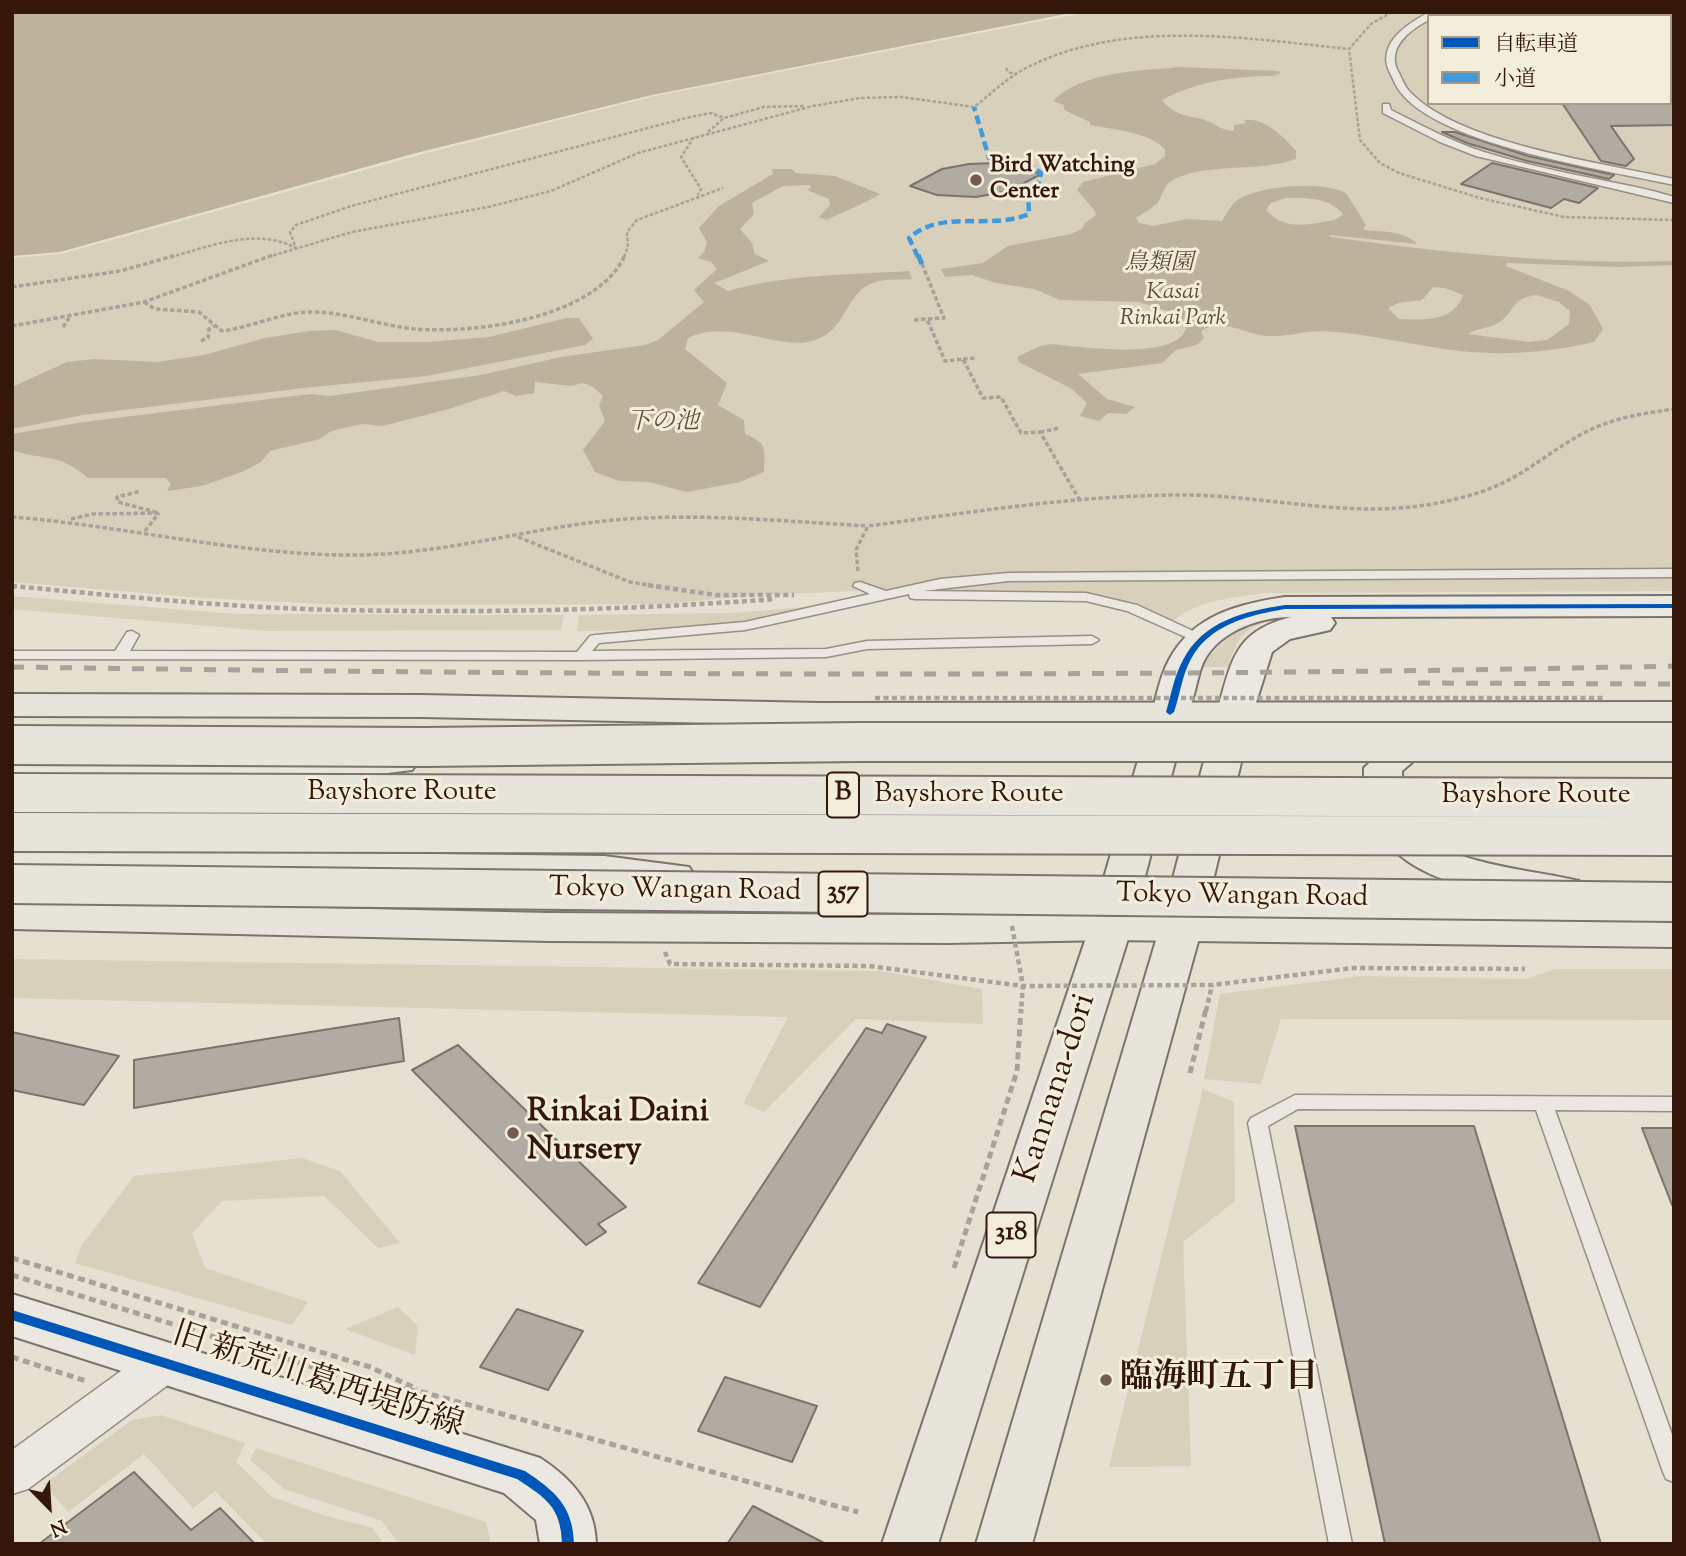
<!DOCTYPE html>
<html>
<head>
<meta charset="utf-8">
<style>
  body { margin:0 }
  #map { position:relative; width:1686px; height:1556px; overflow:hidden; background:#e5e0d0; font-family:"Sorts Mill Goudy","Noto Serif JP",serif }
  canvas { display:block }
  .frame { position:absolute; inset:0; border:14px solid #34170a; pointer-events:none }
  .legend { position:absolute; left:1427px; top:14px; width:245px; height:91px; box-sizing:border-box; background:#f3eedb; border:2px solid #a79887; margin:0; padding:9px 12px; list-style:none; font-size:21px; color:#34170a }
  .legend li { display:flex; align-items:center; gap:14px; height:35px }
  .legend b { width:35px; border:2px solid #a79887 }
  .north { position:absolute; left:14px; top:1472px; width:70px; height:70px; -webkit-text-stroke:5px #f3eedb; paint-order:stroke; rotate:156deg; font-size:19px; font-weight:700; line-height:28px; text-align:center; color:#34170a }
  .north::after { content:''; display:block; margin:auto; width:24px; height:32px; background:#34170a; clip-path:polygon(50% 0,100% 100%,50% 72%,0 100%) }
</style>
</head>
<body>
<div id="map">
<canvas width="1686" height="1556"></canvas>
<div class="frame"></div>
<ul class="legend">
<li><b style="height:9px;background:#0057b8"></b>自転車道</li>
<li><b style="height:9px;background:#3e9ade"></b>小道</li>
</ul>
<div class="north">N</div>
</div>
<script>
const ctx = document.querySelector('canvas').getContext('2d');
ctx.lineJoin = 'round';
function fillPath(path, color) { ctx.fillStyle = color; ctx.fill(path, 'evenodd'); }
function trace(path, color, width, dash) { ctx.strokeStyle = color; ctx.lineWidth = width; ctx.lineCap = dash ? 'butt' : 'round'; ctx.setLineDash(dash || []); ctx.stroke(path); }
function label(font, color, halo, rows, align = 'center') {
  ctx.font = font + ' "Sorts Mill Goudy","Noto Serif JP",serif'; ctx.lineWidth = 6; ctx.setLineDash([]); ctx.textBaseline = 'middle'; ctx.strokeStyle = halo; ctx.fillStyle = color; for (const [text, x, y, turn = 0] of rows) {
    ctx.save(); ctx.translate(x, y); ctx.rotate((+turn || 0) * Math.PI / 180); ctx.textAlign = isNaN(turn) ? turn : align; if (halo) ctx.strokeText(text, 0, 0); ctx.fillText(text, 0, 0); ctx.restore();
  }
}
const green = new Path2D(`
  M1088 12H1674V591L1263 593C1232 598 1198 600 1173 621L1136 604 1087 592 882 590 759 595 663 604 342 605 202 598 12 582V258L61 254 419 155 655 96ZM1429 16H1670V103H1429Z
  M12 596 236 614 564 615 561 630 267 631 12 609Z
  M829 605C745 625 663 631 577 631L579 615 732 613Z
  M1608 614 1610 617H1291C1251 624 1240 627 1228 667H1202C1226 632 1248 623 1290 615Z
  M12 959 880 971 982 989 983 1024 856 1019 764 1112 743 1103 788 1017 12 998Z
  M1555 969H1674V1020L1281 1019 1261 1084 1204 1079 1220 994 1361 976 1527 979Z
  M1203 1089 1234 1102 1235 1201 1183 1242 1191 1466 1109 1467Z
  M302 1158 340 1171 400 1243 378 1248 324 1196 222 1201 192 1233 205 1268 308 1302 292 1325 75 1263 82 1245 134 1176Z
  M398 1307 418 1326 415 1355 345 1329Z
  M161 1415 245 1443 236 1462 272 1497 323 1515 373 1528 383 1544H267L215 1491 193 1508 144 1454 68 1512 44 1484 132 1420Z
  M256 1448 486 1522 491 1544H399L382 1521 284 1489 250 1460Z`);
const water = new Path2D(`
  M12 12H1076L652 95 416 153 60 252 12 256Z
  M1180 67 1278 71 1281 73 1273 76C1234 76 1195 82 1162 100 1174 115 1185 115 1202 119 1214 122 1221 131 1234 131V125L1246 123 1244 120C1265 117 1284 137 1296 151V159C1258 173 1206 162 1173 180 1163 185 1164 193 1158 202 1153 208 1143 213 1136 218L1139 223 1153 226 1187 219 1222 221C1228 212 1231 202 1243 197 1268 185 1322 181 1346 193L1366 225 1363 230C1380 232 1405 230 1417 244L1329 235 1331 237C1446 253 1558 265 1674 261V265L1618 267 1507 263 1506 266 1569 291 1590 305 1603 329 1594 342C1551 352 1505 356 1460 351 1414 346 1368 333 1322 331 1304 331 1286 337 1268 336 1247 336 1219 315 1201 332L1204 338 1197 345 1176 350 1162 363 1078 374 1107 399 1135 407 1126 414 1108 413 1099 421 1080 416 1087 403 1072 389 1019 362 1017 357 1040 346 1052 344C1080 347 1178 361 1186 328L1179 315 1139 302 1060 300 1034 289 996 283 972 275 945 277 941 269 983 263 1008 246 1071 234 1082 229 1085 223 1096 215 1095 211 1077 190 1083 182 1155 164 1165 156V149C1146 131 1115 130 1090 125V122L1064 110V105L1053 101C1082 71 1140 71 1180 67ZM1286 198C1307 198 1329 197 1343 214 1337 221 1332 220 1323 222 1302 226 1281 228 1266 210L1271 203ZM1433 287 1445 288 1463 295C1454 322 1424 320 1399 319L1388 308 1398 303 1422 300ZM1536 295 1559 302 1570 311 1569 324 1547 340 1529 342 1468 334C1477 328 1487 329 1496 324 1516 314 1508 299 1536 295Z
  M772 169H792L796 173 835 176 880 194C873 200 838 214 826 220L819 217 830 205 829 199 807 190 811 188 810 185 783 186 752 203 754 214 740 229 752 243 755 254 769 261 714 283 728 291C786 274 850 275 909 271L912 279C901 280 889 279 879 281 846 288 849 325 820 338 784 356 732 316 688 338L685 349 727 383 718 405 744 420 745 434C769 444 764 449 764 472L740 482 687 492 649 482 619 481 595 472 583 450 605 421 599 405 603 396 593 387 583 383 571 386 535 382 534 393 516 396 504 391 449 409 382 426 362 424 331 431 320 439 270 451 261 462 242 472 202 486 167 491 171 484 166 478H88C56 451 47 462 12 450V434L84 422 310 394 330 396 481 375 561 357 645 345 658 340 704 302 694 290 717 269 711 262 698 258 704 252 707 242 699 228 719 206 773 174Z
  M567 318H579L593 339 585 345 427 376 303 388 83 415 12 429V387L67 362 94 359 157 362 204 355 265 338 309 331 336 330 378 342H429L489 337Z`);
const building = new Path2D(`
  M1562 103H1674V125L1611 126 1634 159 1626 166 1601 161Z
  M1442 132H1455L1528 156 1614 175 1609 179 1527 161 1467 143Z
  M996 163 1012 165 1041 174 1009 191 976 197 937 195 910 186 942 169 969 164Z
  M1492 163 1598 188 1579 203 1564 199 1551 208 1461 184Z
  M399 1018 404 1061 134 1108V1060Z
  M887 1024 926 1037 760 1307 698 1283 866 1028 882 1033Z
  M12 1032 119 1056 84 1105 12 1090Z
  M458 1045 626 1207 598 1224 606 1232 586 1245 412 1070Z
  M1295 1126H1474L1601 1544H1385Z
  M1642 1128H1674V1204L1672 1205Z
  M517 1309 583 1331 548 1390 480 1367Z
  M725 1377 817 1406 792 1462 698 1431Z
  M134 1472 191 1530 220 1508 255 1544H39Z
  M753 1506 826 1544H727Z`);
const pathFar3 = new Path2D(`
  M1392 12 1371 24 1349 49 1360 140 1380 163 1399 173 1480 198 1564 217 1674 220
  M1639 12 1643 16
  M1006 68 1008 72 1016 74
  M708 132 724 118
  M694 137 681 157 701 189 698 195
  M171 257C211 246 256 227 296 248L290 232 296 225 351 206 686 118 711 113 724 118 764 107 805 106
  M268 257 352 232 488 207 551 191 638 153 813 106 860 98 902 97 974 107C991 94 1007 78 1026 68 1124 18 1244 38 1349 49
  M624 257 628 247 627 232 637 220 723 188`);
const pathFar2 = new Path2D(`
  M922 264 944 318 927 319 945 361 963 359 983 398 1001 397 1021 433 1040 432 1079 499
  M12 287 120 271 177 255
  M144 302 155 309 199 312 222 331C253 327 283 311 315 312 349 313 382 326 415 329 476 334 597 318 625 255
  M914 320 927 319
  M12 326 144 302 273 255
  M63 327 69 318
  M201 341 208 338 209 329 214 326
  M963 359 977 358
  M1040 432 1060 428
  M12 517C128 526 242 556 358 555 442 554 522 530 604 521 692 512 780 521 868 526
  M71 519 93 514 159 513 118 502 117 497 141 491
  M145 531 159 513
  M518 537 630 582 660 587
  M858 571 856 550 868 526C972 512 1078 495 1183 495 1264 495 1345 518 1426 505 1457 500 1488 492 1516 476 1542 461 1565 441 1592 429 1618 417 1646 413 1674 409
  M12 586 18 587`);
const pathFar1 = new Path2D(`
  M648 585 716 595H794
  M12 586C121 596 231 608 341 610 486 613 632 610 776 599
  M1206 1011 1212 985`);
const path = new Path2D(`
  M1190 1073 1206 1009
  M12 1258 370 1367 417 1389
  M12 1275 362 1382 422 1392 858 1512
  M12 1357 86 1381`);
const lane = new Path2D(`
  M1426 14 1433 16H1429V20C1409 30 1385 49 1399 73 1402 79 1405 87 1410 92 1459 144 1604 163 1674 179V185C1606 170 1445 146 1402 94 1397 89 1394 81 1391 75 1375 47 1403 26 1426 14Z
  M1383 104H1389L1391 110C1421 125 1452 142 1484 152 1540 170 1597 178 1653 191L1674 197V203L1476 156 1440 142 1383 113Z
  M1674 569V577L1008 581 923 591 1086 593 1137 605 1206 637 1208 640 1201 644 1127 611 1086 601 915 599 910 598 909 594 745 630 599 643 592 651 826 649 867 641 1092 636 1099 640 1092 644 867 649 826 657 581 660 12 659V651H115L127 632 132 631 139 635 130 651 577 652 590 636 595 635 745 622 870 594 853 586 855 583 860 582 886 591 940 579 1008 573Z
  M1295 1095 1674 1097V1111L1555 1110 1674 1440V1482L1666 1479 1663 1472 1536 1110 1298 1109 1268 1126 1352 1544H1329L1248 1123 1251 1118Z`);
const street = new Path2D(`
  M165 1345 180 1350 186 1363 180 1376 28 1489 12 1494V1450L150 1350Z`);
const secondary = new Path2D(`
  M1674 596V616L1331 617 1335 623 1330 630 1290 639 1272 652 1253 712 1248 720 1235 723 1222 720 1217 712C1232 661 1233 632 1291 617 1256 617 1213 634 1201 668 1195 686 1194 705 1183 720L1170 723 1157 720 1152 712C1157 695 1160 676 1169 660 1193 615 1238 604 1285 597Z
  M12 1294 540 1458C572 1479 595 1504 596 1544H540L536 1520 504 1493 12 1336Z`);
const primary = new Path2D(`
  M1170 701 1183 704 1188 712 1132 926 938 1544H882L1090 926 1152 712 1157 704Z
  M1235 701 1248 704 1253 712 1202 927 1032 1544H976L1160 927 1217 712 1222 704Z`);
const highway = new Path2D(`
  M12 694 422 695 820 703 1674 702V724L820 725 422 717 12 716Z
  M1439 729 1452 732 1458 740 1452 748 1417 758 1402 771C1402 788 1403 809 1412 824 1437 864 1536 870 1579 881L1585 891 1579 901 1564 905C1477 890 1360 882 1364 768L1391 742Z
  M399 750 412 754 418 762 412 770 346 778 12 777V753L346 754Z
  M12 849 604 856 689 867 695 876 689 885 675 889 604 882 12 875Z
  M12 901 549 913 948 915 1111 912 1674 919V947L1111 940 948 943 549 941 12 929Z`);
const rail = new Path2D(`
  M12 667C566 675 1120 678 1674 666
  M1418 683 1674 684`);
const pathBridgeFar1 = new Path2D(`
  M875 698H1603
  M1012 926 1023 986 1021 1011
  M665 952 670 964 869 966 1023 986 1212 985 1353 968 1525 969`);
const pathBridge = new Path2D(`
  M954 1268 1017 1071 1021 1009`);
const highwayBridge = new Path2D(`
  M12 745 425 747 859 742H1674
  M12 793 1674 798
  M12 832 1674 836
  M12 884 1674 902`);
const quietFar1 = new Path2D(`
  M918 257 909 238C943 208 989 231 1029 214L1028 189 1039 182 1041 173 1030 165 989 158 974 107`);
const quiet = new Path2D(`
  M918 255 922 264`);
const cycleway = new Path2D(`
  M1674 604V608L1285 609C1249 615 1209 625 1191 659 1182 675 1180 695 1174 712L1170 715 1166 712C1171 695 1174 676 1183 660 1203 621 1245 611 1285 605Z
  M12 1310 525 1471C555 1491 573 1506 574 1544H562C561 1507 546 1498 517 1479L12 1320Z`);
const markers = [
  [976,180,7,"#725d4f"],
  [513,1133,7,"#725d4f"],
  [1106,1380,7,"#725d4f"]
];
const farPoinames = [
  ["Bird Watching",990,167],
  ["Center",990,193]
];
const farParknames = [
  ["鳥類園",1159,265],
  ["Kasai",1173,294],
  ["Rinkai Park",1173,320]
];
const farWaternames = [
  ["下の池",663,424]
];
const shields = [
  [843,795,32],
  [843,894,49],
  [1011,1235,49]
];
const shieldNames = [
  ["B",843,795],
  ["357",843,894],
  ["318",1011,1235]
];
const streetNames = [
  ["Bayshore Route",402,794],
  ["Bayshore Route",969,796],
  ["Bayshore Route",1536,797],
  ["Tokyo Wangan Road",675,892,1],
  ["Tokyo Wangan Road",1242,898,1]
];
const nearStreetnames = [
  ["Kannana-dori",1058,1089,-72],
  ["旧 新荒川葛西堤防線",317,1383,18]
];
const nearPoinames = [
  ["Rinkai Daini",527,1114],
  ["Nursery",527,1152],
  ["臨海町五丁目",1120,1380]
];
fillPath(green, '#d8d0ba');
fillPath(water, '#beb29d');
fillPath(building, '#b1aca1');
trace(building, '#7c746b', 2);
trace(lane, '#968f85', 3);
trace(street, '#968f85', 3);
trace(secondary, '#7c746b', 4);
trace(primary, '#7c746b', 4);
trace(highway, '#7c746b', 4);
trace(pathFar3, '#a8a29a', 2.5, [3.5, 2]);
trace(pathFar2, '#a8a29a', 3.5, [4.5, 2.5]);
trace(pathFar1, '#a8a29a', 4.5, [5, 3.5]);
trace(path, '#a8a29a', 5, [7, 4.5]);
fillPath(lane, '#eae8e0');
fillPath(street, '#eae8e0');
fillPath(secondary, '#eae8e0');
fillPath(primary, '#e7e4db');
fillPath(highway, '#e7e4db');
trace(rail, '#a8a29a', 5, [12, 12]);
trace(highwayBridge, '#7c746b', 42, []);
trace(pathBridgeFar1, '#a8a29a', 4.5, [5, 3.5]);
trace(pathBridge, '#a8a29a', 5, [7, 4.5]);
trace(highwayBridge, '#e7e4db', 38);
trace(quietFar1, '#3e9ade', 4.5, [9, 4.5]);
trace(quiet, '#3e9ade', 5, [10, 5]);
fillPath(cycleway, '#0057b8');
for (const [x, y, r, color] of markers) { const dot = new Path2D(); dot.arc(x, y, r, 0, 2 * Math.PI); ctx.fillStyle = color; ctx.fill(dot); trace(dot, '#f3eedb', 2.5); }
label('bold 23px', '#34170a', '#f3eedb', farPoinames, 'left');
label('italic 23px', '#624a39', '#f3eedb', farParknames);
label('italic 24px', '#654d3c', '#f3eedb', farWaternames);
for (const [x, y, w] of shields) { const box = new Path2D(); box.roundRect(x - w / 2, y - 22.5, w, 45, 5); ctx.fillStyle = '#f3eedb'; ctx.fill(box); trace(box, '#34170a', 2); }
label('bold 26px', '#34170a', null, shieldNames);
label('28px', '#34170a', '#f3eedb', streetNames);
label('33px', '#34170a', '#f3eedb', nearStreetnames);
label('bold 33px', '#34170a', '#f3eedb', nearPoinames, 'left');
</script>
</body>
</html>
